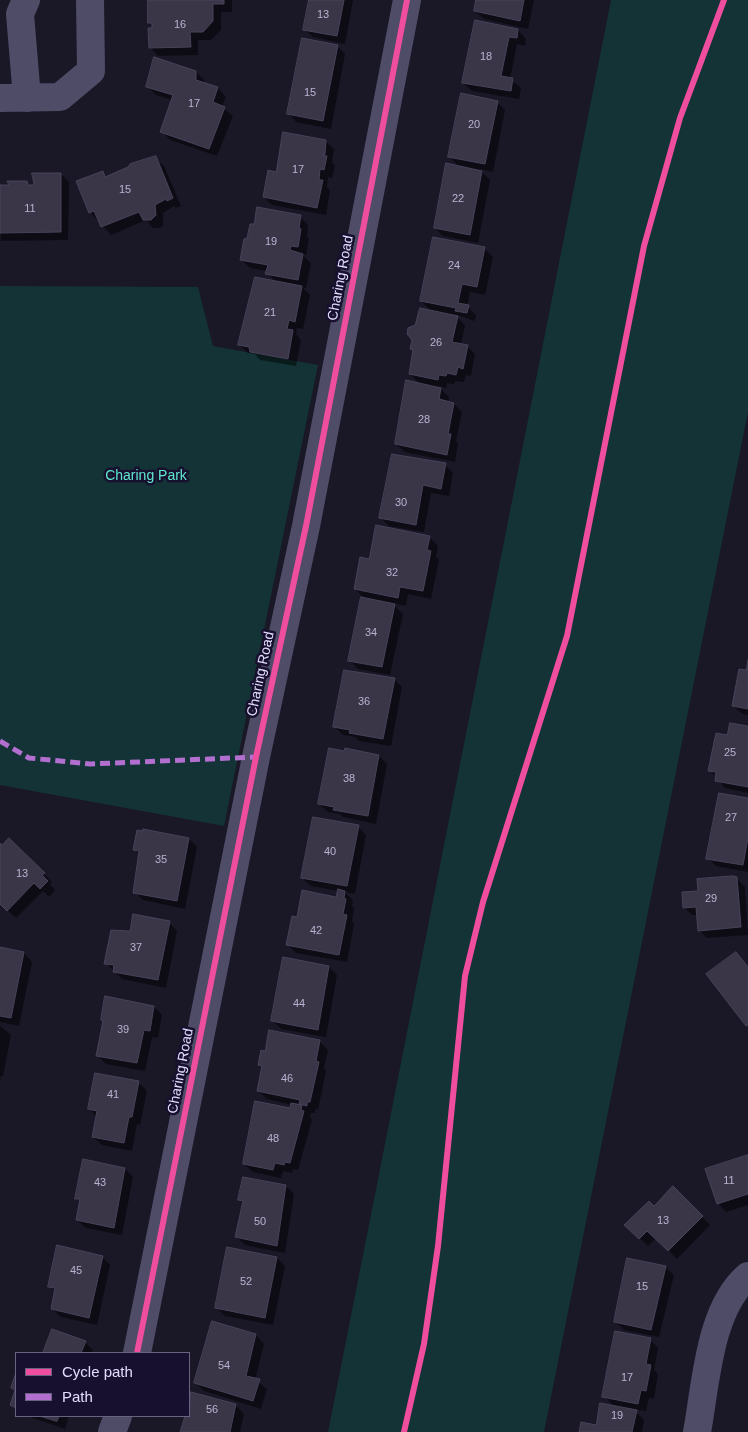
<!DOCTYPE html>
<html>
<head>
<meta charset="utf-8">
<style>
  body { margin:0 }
  #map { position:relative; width:748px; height:1432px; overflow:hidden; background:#1a1727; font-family:Arial,sans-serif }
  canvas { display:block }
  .legend { position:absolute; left:15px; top:1352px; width:175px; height:65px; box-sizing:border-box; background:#17102e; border:1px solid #696282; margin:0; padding:6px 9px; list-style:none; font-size:15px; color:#e3ddff }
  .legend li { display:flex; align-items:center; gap:10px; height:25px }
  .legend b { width:25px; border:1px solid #696282 }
</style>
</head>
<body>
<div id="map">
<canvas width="748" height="1432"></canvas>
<ul class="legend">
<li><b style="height:6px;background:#ef4d9e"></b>Cycle path</li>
<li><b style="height:6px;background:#b36fd0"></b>Path</li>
</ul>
</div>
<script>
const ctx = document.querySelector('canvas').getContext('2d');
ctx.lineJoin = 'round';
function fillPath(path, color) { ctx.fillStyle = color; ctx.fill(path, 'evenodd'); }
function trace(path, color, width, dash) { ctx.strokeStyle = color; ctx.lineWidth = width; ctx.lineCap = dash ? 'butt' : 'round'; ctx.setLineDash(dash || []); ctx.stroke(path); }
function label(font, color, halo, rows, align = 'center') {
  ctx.font = font + ' Arial,sans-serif'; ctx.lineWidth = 5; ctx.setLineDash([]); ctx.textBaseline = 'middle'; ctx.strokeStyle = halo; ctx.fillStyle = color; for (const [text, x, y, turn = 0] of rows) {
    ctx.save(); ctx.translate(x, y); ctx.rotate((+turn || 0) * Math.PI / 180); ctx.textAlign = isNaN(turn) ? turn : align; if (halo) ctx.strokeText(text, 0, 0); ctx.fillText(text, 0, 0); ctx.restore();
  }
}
const green = new Path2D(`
  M611 0H748V412L544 1432H328Z
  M0 286 198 287 213 346 318 365 224 826 0 785Z`);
const shadow = new Path2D(`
  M149 0H232V12H221V30L211 40H198V55L158 56 150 47 153 25 150 22Z
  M310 0H353L345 44 313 37 304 29Z
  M478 0H534L528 29 484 19 475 11Z
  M476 21 518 30 526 39 525 46 517 44 510 79 521 88 519 99 472 91 463 83Z
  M337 46 345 54 331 129 296 122 288 113Z
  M196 72 204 80V84L218 88 226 97 222 107 233 116 217 156 170 140 162 131 172 100 156 95 148 87Z
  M497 102 505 110 493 172 479 169 490 180 478 243 443 236 435 228 460 168 450 157Z
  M325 141 334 149 332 163 335 166 332 178 328 177 327 187 330 190 326 215 272 205 264 197 277 173Z
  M155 158 164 166 181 206 176 208 174 206 163 213V226L160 228H153L146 220 111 235 90 212 102 172 107 177Z
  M61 174 69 182 68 240 1 241 0 186H11L26 182 30 186H35Z
  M300 217 308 225 307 236 309 238 306 255 301 254 311 263 306 288 302 287 310 295 303 329 297 328 296 334 301 340 296 366 260 360 255 354 248 353 239 345 275 282 267 271 250 268 242 260Z
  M484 248 493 257 485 295 470 292 467 306 476 315 475 321 454 314 465 325 461 345 467 346 475 354 471 376 466 375 464 382 455 381 454 384 447 383 446 388 438 386 449 397 448 402 454 404 462 412 456 441 458 443 455 462 405 452 396 444 420 384 410 374 414 352 411 349 416 326 432 312 421 301Z
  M445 465 453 473 449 496 431 493 424 532 389 526 381 518Z
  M430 538 438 546 436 557 439 560 431 599 408 594 406 606 392 603 403 614 390 675 358 669 349 660 366 600 355 589 370 560Z
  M748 667V715L742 714 733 706Z
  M394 679 402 687 391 746 359 741 355 737 343 735 335 727Z
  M748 728V793L725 788 710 770Z
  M346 750 379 756 387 764 376 824 343 817 340 814 328 812 319 804Z
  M748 800V872L716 866 708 858Z
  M358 827 366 835 355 894 344 892 353 900 352 906 354 908 352 921 354 924 347 962 296 953 288 945 298 919 337 899 339 891 311 886 302 878Z
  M144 830 189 839 197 847 185 909 143 900 135 892 140 855 135 850Z
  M9 840 52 882 50 884 55 890 49 897 43 891 16 918 0 903V845L2 847Z
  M737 879 745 887 748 935 707 938 699 930 698 915H692L684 907 699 892Z
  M169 923 177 931 166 988 122 979 106 963 131 933Z
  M0 949 24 953 32 962 19 1026 0 1022Z
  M329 967 337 975 326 1037 281 1029 272 1020Z
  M154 1007 162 1015 158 1038 152 1037 145 1071 106 1064 98 1056 104 1023 102 1020Z
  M0 1026 11 1035 3 1076H1L0 1081Z
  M320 1042 328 1050 324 1068 326 1071 318 1110 315 1109V1113H311L310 1117 312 1120 298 1170 293 1169 292 1173 283 1171 281 1178 253 1172 244 1164 291 1109 292 1105 267 1099 258 1091 263 1068 260 1065Z
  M138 1082 147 1091 140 1125 137 1124 132 1151 102 1145 93 1137 97 1117 89 1108Z
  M748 1156V1205L726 1212 718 1203Z
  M125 1169 133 1177 122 1235 86 1228 77 1220 81 1202 77 1198Z
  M286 1186 294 1194 285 1253 245 1245 237 1237 243 1204 239 1200Z
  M673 1188 710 1225 677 1259 656 1238 648 1246 626 1225 654 1208Z
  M228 1248 277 1258 285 1266 273 1325 225 1316 217 1308Z
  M102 1257 110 1265 97 1325 61 1317 52 1309 56 1292 50 1286Z
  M665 1267 674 1275 659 1337 624 1330 616 1322Z
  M213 1323 256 1335 264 1344 255 1380 267 1389 261 1409 204 1391 196 1383Z
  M52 1331 85 1342 93 1350 92 1353H45Z
  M650 1340 658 1348 654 1370 658 1374 654 1399 649 1398 646 1411 633 1409 644 1420 642 1432H581L597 1427 615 1407 604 1396Z
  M192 1393 236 1406 244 1414 240 1432H181L186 1416H189Z
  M27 1416H69L65 1429Z`);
const building = new Path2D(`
  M148 0H224V4H213V21L203 32H190L191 47 149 48 148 28H152V23H148Z
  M309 0H344L337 36 303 30Z
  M476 0H524L520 21 474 11Z
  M475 20 518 29 517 38 509 37 501 76 513 78 511 91 462 83Z
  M302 38 338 45 323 121 287 114Z
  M154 57 196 71V80L218 87 213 102 225 107 209 149 160 132 173 95 146 87Z
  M461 93 498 101 485 164 448 157Z
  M283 132 326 140 325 154 322 155 327 156 324 170 320 169 319 180H323L317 208 263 197 268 170 276 172Z
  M156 156 173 198 167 201 166 199 155 205 156 215 151 220H143L139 212 101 227 94 211 89 213 76 181 103 171 105 177 128 167 130 164Z
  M446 163 482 171 470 235 434 228Z
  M32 173H61V232L0 233V185H9L7 181H27L28 185H34Z
  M257 207 301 215 299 228 301 229 298 247 291 246 290 250 303 254 298 280 265 274 268 265 240 260 244 239 247 238 250 224H254Z
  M433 237 485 247 477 287 462 284 458 303 469 305 467 313 455 311 456 308 420 301Z
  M255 277 302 286 295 322 289 320 287 329 293 330 288 359 250 352 249 347 238 345Z
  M420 308 458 316 452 342 468 345 463 369 458 367 456 375 447 373 446 376 439 375 438 380 409 374 413 350 410 349 412 340 407 334 408 328 415 325Z
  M406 380 441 388 439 399 454 403 448 434H451L447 455 395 444Z
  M392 454 446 463 441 489 423 485 416 525 379 518Z
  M376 525 430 536 427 550 431 551 423 591 400 587 398 598 354 589 360 557 369 559Z
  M361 597 395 604 382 667 348 661Z
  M748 660V709L732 706 739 669 746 670Z
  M344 670 395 678 383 739 349 733 350 730 333 727Z
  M730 723 748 726V787L715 781 716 772 708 771 716 733 727 735Z
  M329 748 344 751 345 748 379 755 368 816 333 810 334 807 318 804Z
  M719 793 748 798V838L743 865 706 859Z
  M313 817 359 825 347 886 301 878Z
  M143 829 189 838 177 901 133 893 139 851 133 850 137 830 143 831Z
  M9 838 45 873 42 875 48 881 40 889 34 883 7 911 0 904V843L2 845Z
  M733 876 737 877 741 927 698 931 696 907 683 908 682 892 698 891 697 879Z
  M338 889 345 891 344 898 346 899 343 914 347 915 339 955 286 945 292 916 297 917 302 890 336 897Z
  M133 914 170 921 158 980 113 972 114 965 104 964 111 930 130 931Z
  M0 947 24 952 11 1018 0 1016Z
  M736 952 748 967V1025L746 1026 706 974Z
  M283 957 329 966 318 1030 271 1021Z
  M105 996 154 1006 150 1031 144 1030 137 1063 96 1056 103 1021 101 1020Z
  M269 1030 320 1040 316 1061 319 1062 310 1102H307V1106L299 1104 300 1100 257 1091 262 1066 258 1065 261 1050 265 1051Z
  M95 1073 139 1081 132 1117H129L124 1143 92 1137 97 1111 88 1109Z
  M255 1101 290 1108 291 1103 302 1105 301 1110 304 1111 290 1163 285 1162 284 1165 275 1163 273 1170 243 1164Z
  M748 1155V1194L717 1204 705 1169Z
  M83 1159 125 1168 114 1228 76 1220 80 1199H75Z
  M243 1177 286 1185 277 1246 235 1237 243 1201 238 1200Z
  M673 1186 703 1216 668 1251 647 1231 639 1239 624 1225 649 1201 654 1206Z
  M57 1245 103 1256 89 1318 51 1309 55 1288 48 1287Z
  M227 1247 277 1257 265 1318 215 1308Z
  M627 1258 666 1266 651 1330 614 1322Z
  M212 1321 256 1334 246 1376 260 1379 253 1401 194 1383Z
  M52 1329 86 1341 81 1353H43Z
  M615 1331 651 1338 646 1364 651 1365 646 1391 641 1390 638 1404 602 1397Z
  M16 1373V1408L10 1405 15 1390 11 1388Z
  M191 1392 236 1404 230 1432H180L185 1416H189Z
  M600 1403 637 1410 632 1432H579L581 1422 596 1425Z
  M40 1416H59L57 1421Z`);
const minor = new Path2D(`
  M26 0 20 14 27 98
  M0 98 60 97 91 71 90 0
  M137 1353 256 757 306 526 407 0
  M112 1432 118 1416
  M697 1432C706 1384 709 1309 748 1276`);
const quiet = new Path2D(`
  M0 741 29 758 90 764 256 757`);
const cycleway = new Path2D(`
  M137 1353 256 757 306 526 407 0
  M404 1432 424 1344 438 1246 465 976 483 902 567 636 644 246 680 118 724 0`);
const numberNames = [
  ["13",323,15],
  ["16",180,25],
  ["18",486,57],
  ["15",310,93],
  ["17",194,104],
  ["20",474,125],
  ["17",298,170],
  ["15",125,190],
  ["22",458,199],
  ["11",30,209],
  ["19",271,242],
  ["24",454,266],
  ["21",270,313],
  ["26",436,343],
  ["28",424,420],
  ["30",401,503],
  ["32",392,573],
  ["34",371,633],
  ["36",364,702],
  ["25",730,753],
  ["38",349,779],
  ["27",731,818],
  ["40",330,852],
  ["35",161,860],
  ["13",22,874],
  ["29",711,899],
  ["42",316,931],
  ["37",136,948],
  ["44",299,1004],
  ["39",123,1030],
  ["46",287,1079],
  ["41",113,1095],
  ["48",273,1139],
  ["11",729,1181],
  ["43",100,1183],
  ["13",663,1221],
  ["50",260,1222],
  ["45",76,1271],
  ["52",246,1282],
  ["15",642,1287],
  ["54",224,1366],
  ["17",627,1378],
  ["56",212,1410],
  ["19",617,1416]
];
const streetNames = [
  ["Charing Road",341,278,-79],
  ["Charing Road",261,674,-78],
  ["Charing Road",181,1071,-79]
];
const parkNames = [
  ["Charing Park",146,476]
];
fillPath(green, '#133336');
fillPath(shadow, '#0007');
fillPath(building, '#3a3648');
trace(building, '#48425a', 1);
trace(minor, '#4f4c68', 28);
trace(quiet, '#b36fd0', 5, [10, 5]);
trace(cycleway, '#ef4d9e', 6);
label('11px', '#b9b3d1', null, numberNames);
label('14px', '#e3ddff', '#17102e', streetNames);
label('14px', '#5fe9cf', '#17102e', parkNames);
</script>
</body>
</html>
